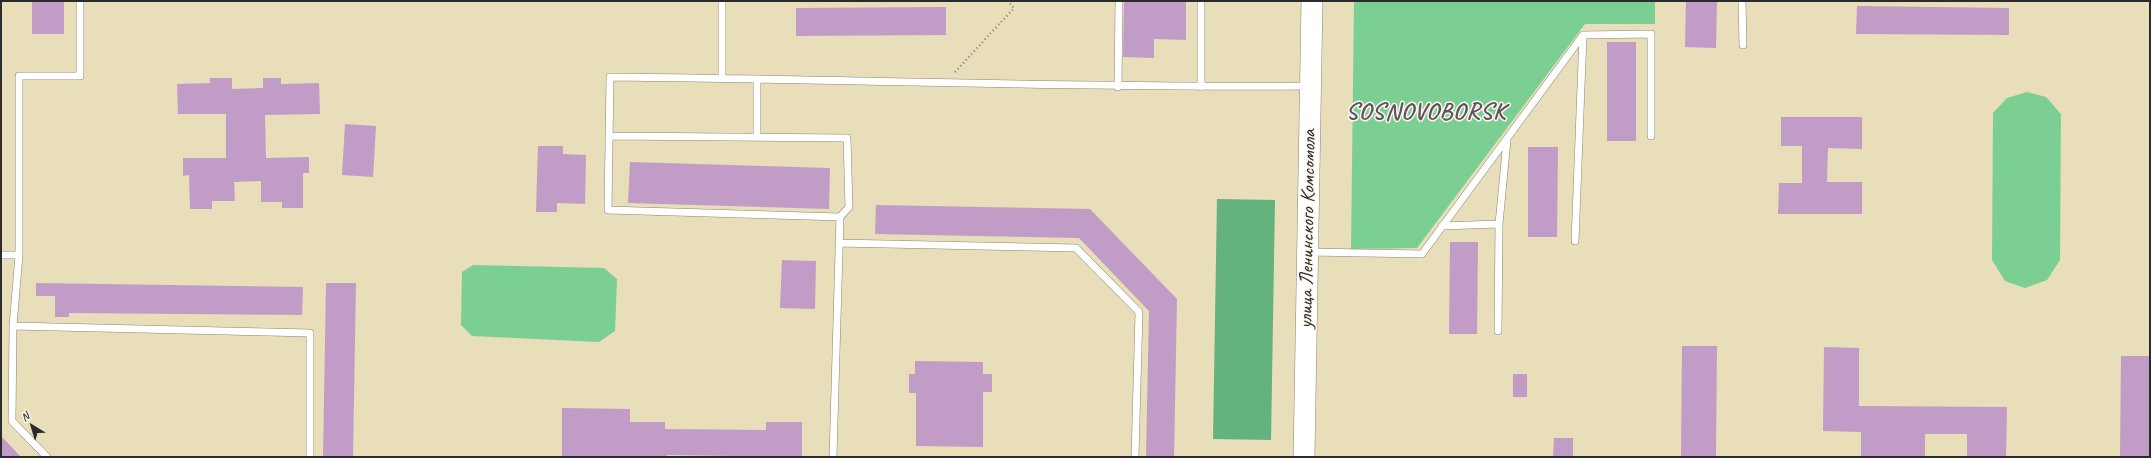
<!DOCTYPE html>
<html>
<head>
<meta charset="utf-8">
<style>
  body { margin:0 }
  #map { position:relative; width:2151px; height:458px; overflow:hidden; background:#e8deb9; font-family:Caveat,sans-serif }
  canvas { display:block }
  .frame { position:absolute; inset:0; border:2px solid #2b2b2b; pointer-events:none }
  .north { position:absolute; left:12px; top:406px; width:40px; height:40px; -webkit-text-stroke:3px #fbf7ec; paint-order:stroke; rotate:322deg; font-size:11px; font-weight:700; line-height:16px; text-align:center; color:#2b2b2b }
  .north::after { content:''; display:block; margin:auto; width:14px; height:18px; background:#2b2b2b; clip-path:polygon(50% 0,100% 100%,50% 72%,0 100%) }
</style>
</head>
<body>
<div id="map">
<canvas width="2151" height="458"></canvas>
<div class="frame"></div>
<div class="north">N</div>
</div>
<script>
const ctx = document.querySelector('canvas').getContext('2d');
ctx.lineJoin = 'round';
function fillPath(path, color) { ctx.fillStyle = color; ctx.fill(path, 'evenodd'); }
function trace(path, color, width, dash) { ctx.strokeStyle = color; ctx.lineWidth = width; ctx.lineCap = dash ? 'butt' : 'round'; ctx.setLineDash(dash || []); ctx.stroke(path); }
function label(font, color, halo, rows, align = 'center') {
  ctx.font = font + ' Caveat,sans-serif'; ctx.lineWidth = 3; ctx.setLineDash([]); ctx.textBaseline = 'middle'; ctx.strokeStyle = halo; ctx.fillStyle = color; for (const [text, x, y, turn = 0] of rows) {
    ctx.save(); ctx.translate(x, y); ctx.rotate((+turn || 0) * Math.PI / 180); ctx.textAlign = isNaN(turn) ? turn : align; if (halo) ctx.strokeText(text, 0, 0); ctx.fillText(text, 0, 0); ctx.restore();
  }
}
const green = new Path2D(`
  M1354 1H1655V24H1585L1417 248 1351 249Z
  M2027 92 2046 97 2061 114 2060 260 2047 280 2025 288 2005 281 1992 260 1993 113 2007 98Z
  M473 265 604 268 617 279 615 331 599 342 472 336 461 325 462 272Z`);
const forest = new Path2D(`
  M1217 199 1275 200 1271 440 1213 439Z`);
const building = new Path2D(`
  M32 1H64V34H32Z
  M1124 1H1186V40L1154 39V58L1123 57Z
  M1686 1H1717L1716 48 1685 47Z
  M1857 6 2009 8V35L1856 34Z
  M946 7V35L796 36V8Z
  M1607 42H1636V141H1607Z
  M210 78H232V89L263 88V78H281V84L319 83 320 114 265 115 266 158 309 157V173H303V208H282V202H261V181L234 182 235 201H212V209H190L189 175 183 176V158H226V114H178L177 84 210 83Z
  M1781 117H1862V149L1828 148 1827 182H1862V214H1778L1779 183H1802V146H1781Z
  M345 124 376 126 373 177 342 175Z
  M538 146H563V154L586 155 585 204 557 203V212H536Z
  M1528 147H1558L1557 237H1528Z
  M630 162 830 168 829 209 628 203Z
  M876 205 1090 209 1177 299 1174 457 1146 456 1149 311 1079 238 875 234Z
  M1450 242H1478L1477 334H1449Z
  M782 260 816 261 815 309 780 308Z
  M36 283 303 287 302 315 69 313V317H55V296H36Z
  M326 283H356L353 457H323Z
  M1682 346H1717L1716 457H1681Z
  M1824 347 1859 348V406L2007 407 2006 457H1967V434H1925V457H1861V432L1823 431Z
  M2121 356H2150V457H2120Z
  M915 361 983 362V374H992V392H983V447L916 446V393H909V374H915Z
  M1513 374H1527V397H1513Z
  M562 408 630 409V422H665V429L766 430V422H802V457L667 455V457H562Z
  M1 436 21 457H1Z
  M1554 438H1573V457H1553Z`);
const path = new Path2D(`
  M955 72 1014 8 1008 1`);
const lane = new Path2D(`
  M1742 1 1743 45
  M722 78V1
  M1118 87 1119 1
  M1201 87V1
  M609 136 847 138 849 207 840 217 833 457
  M757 137V79
  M840 217 608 210 610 77C843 79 1076 88 1309 86
  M1442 226 1499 224
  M1575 241 1583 36
  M839 243 1076 248 1139 312 1135 457
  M1308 252 1422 254 1583 35 1651 34V136
  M1 255H19
  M13 326 310 333V457
  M1498 331 1499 224 1507 140
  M47 457 12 421 13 326 19 255V76H80V1`);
const secondary = new Path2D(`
  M1304 457 1312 1`);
const streetNames = [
  ["улица Ленинского Комсомола",1308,229,-89]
];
const districtNames = [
  ["SOSNOVOBORSK",1426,113]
];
fillPath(green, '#7bcf93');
fillPath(forest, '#64b27d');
fillPath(building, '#c09cc6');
trace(lane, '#8a8472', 8);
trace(secondary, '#8a8472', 22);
trace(path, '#8a8472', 2.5, [1, 3]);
trace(lane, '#fff', 7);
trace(secondary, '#fff', 21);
label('20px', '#2b2b2b', '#fbf7ec', streetNames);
ctx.letterSpacing = '1px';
label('bold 24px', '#5f5361', '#fbf7ec', districtNames);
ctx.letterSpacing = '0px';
</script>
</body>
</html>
